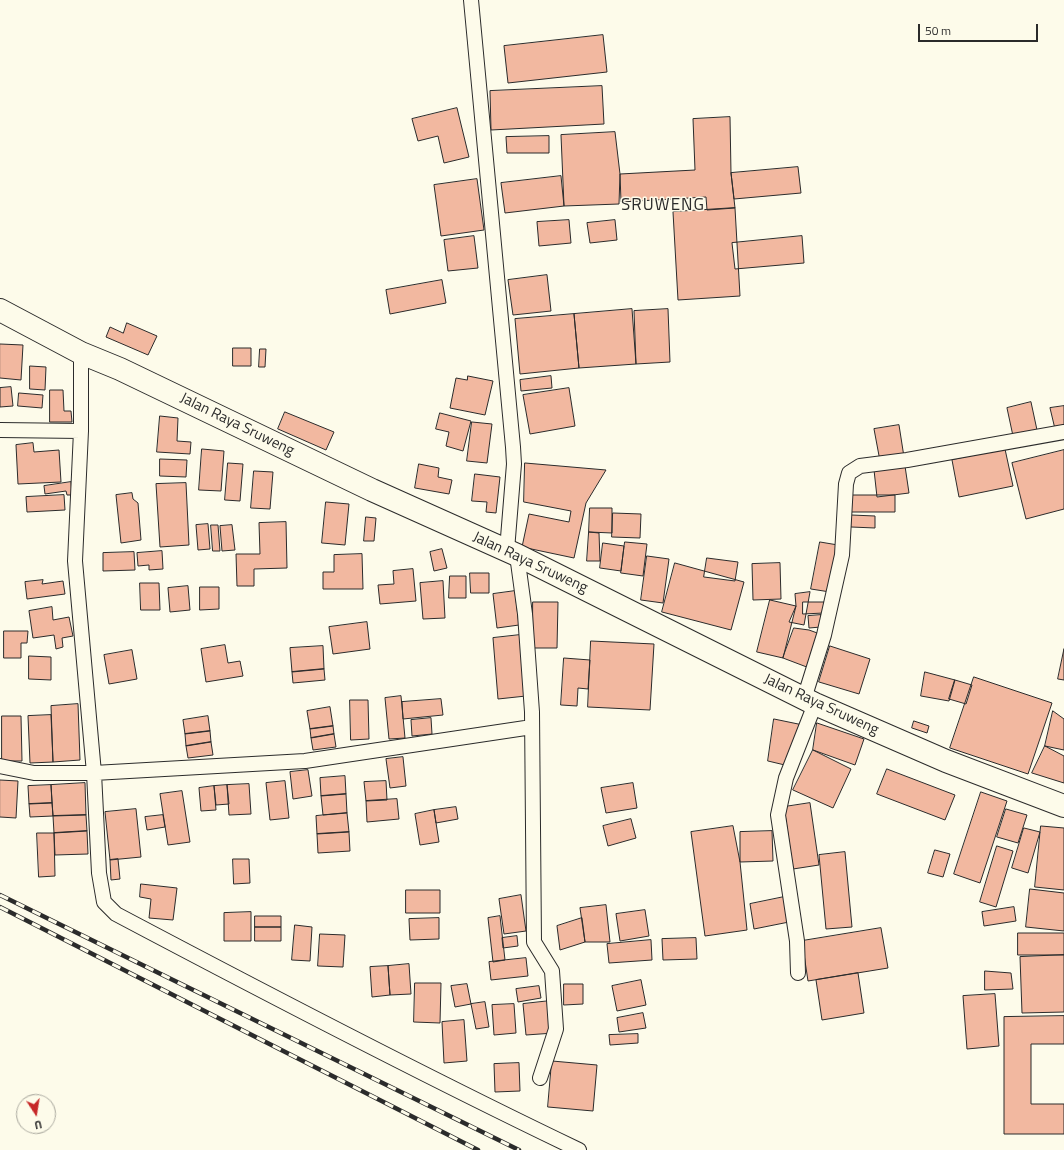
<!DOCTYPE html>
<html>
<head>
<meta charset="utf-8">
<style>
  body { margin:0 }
  #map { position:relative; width:1064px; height:1150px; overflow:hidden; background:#fdfbea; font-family:"Titillium Web",sans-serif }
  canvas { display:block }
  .north { position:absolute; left:16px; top:1094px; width:40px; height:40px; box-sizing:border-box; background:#fdfbea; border:1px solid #a9a89e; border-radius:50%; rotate:168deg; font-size:11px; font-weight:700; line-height:16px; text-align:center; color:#2b2b2b }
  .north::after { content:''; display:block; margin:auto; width:14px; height:18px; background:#c62828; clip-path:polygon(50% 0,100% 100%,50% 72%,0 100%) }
  .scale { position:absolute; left:918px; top:24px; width:120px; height:18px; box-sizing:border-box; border:2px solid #2b2b2b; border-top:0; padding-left:5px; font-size:12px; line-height:14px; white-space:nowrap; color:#2b2b2b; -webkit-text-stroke:3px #fdfbea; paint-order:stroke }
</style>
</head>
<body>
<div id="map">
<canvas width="1064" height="1150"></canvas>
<div class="north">U</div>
<div class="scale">50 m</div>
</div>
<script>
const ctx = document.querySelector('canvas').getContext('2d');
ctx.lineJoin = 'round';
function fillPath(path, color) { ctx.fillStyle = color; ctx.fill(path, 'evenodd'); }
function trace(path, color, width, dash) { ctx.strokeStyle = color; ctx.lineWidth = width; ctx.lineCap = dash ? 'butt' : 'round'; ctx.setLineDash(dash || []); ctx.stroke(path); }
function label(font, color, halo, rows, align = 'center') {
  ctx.font = font + ' "Titillium Web",sans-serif'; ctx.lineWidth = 3; ctx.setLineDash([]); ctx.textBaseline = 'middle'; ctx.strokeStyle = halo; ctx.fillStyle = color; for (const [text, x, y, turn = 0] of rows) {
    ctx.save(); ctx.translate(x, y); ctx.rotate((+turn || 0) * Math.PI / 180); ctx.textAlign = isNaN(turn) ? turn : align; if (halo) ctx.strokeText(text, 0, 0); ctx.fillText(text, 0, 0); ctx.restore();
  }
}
const building = new Path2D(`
  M603 35 607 72 508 83 504 46Z
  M602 86 604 124 491 130 490 91Z
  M457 108 469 157 444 163 438 136 418 141 412 119Z
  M730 117 731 173 735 208 707 210 706 197 621 202 620 174 695 170 693 119Z
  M615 132 620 174 619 204 564 206 561 135Z
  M549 136V153H507L506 137Z
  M798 167 801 193 734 199 731 173Z
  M561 176 564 206 505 213 501 183Z
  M477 179 484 230 441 236 434 185Z
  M735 208 740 296 678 300 673 212Z
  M569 220 571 243 539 246 537 222Z
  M615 220 617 240 590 243 587 223Z
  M474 236 478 268 448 271 444 240Z
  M802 236 804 263 735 269 732 243Z
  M547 275 551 311 513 315 508 280Z
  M442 280 446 303 390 314 386 290Z
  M632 309 636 364 579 368 574 314Z
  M668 309 670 362 636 364 634 311Z
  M574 314 579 368 520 374 515 319Z
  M127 323 157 336 148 355 106 337 110 327 123 333Z
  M0 344 23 345 21 380 0 378Z
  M233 348H251V366H233Z
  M260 349H266L265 367H259Z
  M30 366 46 367 45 390 30 389Z
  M468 376 493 381 485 415 450 408 456 378 467 380Z
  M551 376 552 388 521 391 520 380Z
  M11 387 13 406 0 407V388Z
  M569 388 575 426 530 434 523 395Z
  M50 390H63L64 411H71L72 422H50Z
  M19 393 43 395 42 408 18 406Z
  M1031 402 1037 430 1013 436 1007 408Z
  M1064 406V427L1055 429 1050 408Z
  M285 412 334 432 326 450 278 429Z
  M440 413 471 421 463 451 446 446 449 432 436 429Z
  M160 416 178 418 177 441 191 442 190 454 157 452Z
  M472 422 492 424 487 463 467 461Z
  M899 425 904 457 880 461 874 429Z
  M33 443 34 452 59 450 61 482 18 484 16 445Z
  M202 449 224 451 221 491 199 490Z
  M1005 449 1013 486 959 497 952 460Z
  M1064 450V509L1026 519 1012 463Z
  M160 459 187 460 186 477 160 476Z
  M228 463 243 464 240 501 225 500Z
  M525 463 606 470 586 503 574 558 522 547 529 514 569 522 571 511 524 502Z
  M419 464 439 468 438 477 452 480 449 494 415 488Z
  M905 466 909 493 877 497 874 470Z
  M254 471 273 472 270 509 251 508Z
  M475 474 500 477 496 513 486 512 487 502 472 501Z
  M71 482 72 495H67L66 491 45 494 44 486Z
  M186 483 189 545 160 547 156 484Z
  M132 493 133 499 138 503 141 540 121 543 116 495Z
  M64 495 65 510 27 512 26 497Z
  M851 495H895V512H851Z
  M326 502 349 504 345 545 322 543Z
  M590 508H612V533L589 532Z
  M613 513 641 514 640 538 612 537Z
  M851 515 875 516V528L851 527Z
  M366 517 376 518 374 541H364Z
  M286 522 287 568 254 569V586H237L236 554H260L259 523Z
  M208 524 210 549 198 550 196 525Z
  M211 525H218L220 551H213Z
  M232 525 235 550 222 551 220 526Z
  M589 532 599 533 600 561H587Z
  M625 542 647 544 643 576 621 573Z
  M820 542 838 545 830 592 811 589Z
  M603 543 624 546 621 571 600 568Z
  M442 549 447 568 434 571 430 552Z
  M162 551 163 569 149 570V565L138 566 137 553Z
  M134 552 135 570 103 571V553Z
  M362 554 363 589H323V572H334V555Z
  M647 556 669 559 663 603 641 600Z
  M707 558 738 562 735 581 704 577Z
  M675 563 744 582 731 630 662 612Z
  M780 563 781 599 753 600 752 564Z
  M413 569 416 601 380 604 378 585 394 584 393 571Z
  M470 573H489V593H471Z
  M450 576H466V598H449Z
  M43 580 42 584 63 581 65 594 27 599 25 582Z
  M443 581 445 618 423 619 420 583Z
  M140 583H159L160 610H141Z
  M188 586 190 610 170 612 168 588Z
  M200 587H219V609L200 610Z
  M515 591 519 625 497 628 493 594Z
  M810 592 804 625 789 622 796 606 795 594Z
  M770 600 796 606 783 658 757 652Z
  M533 602H558L557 648H533Z
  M803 602H824V613L803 614Z
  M52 607 53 620 69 617 73 636 62 638 63 647 56 649 54 635 33 638 29 611Z
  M821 615V627L809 628 808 616Z
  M367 622 370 649 333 654 329 627Z
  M794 628 809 630 820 634 812 669 783 658Z
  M4 631H28L27 643H21V658H4Z
  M520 635 526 696 498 699 493 638Z
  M591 641 654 644 650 710 588 707Z
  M225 645 228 663 240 661 243 676 206 682 201 649Z
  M323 646 324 669 292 672 290 648Z
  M830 646 870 659 859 694 819 682Z
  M1064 649V680L1058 679Z
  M132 650 137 679 109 684 104 655Z
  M29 656 51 657V680L29 679Z
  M564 658 590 660 588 689 578 688 577 706 561 705Z
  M324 669 325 680 293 683 292 672Z
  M925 672 955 680 949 701 921 696Z
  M974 677 1052 703 1028 774 950 748Z
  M955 680 972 685 966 704 949 699Z
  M401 696 405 738 389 739 385 698Z
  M441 699 443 715 403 719 402 702Z
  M350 700H368L369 739 351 740Z
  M78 704 80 760 53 762 51 706Z
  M330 707 333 726 310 729 307 711Z
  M1053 711 1064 719V750L1045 746Z
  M51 715 53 762 30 763 28 716Z
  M2 716H21L22 761H2Z
  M208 716 210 731 185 734 183 720Z
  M431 718 432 734 412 736 411 720Z
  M774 719 803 725 789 766 768 761Z
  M914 721 929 726 927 733 912 728Z
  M817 723 864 739 855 765 813 750Z
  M333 726 334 734 311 738 310 729Z
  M210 731 211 742 186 746 185 734Z
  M334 734 336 747 313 750 311 738Z
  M211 742 213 755 188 758 186 746Z
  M1045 746 1064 756V783L1032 773Z
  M813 750 851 769 833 808 793 790Z
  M403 757 406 786 390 788 386 759Z
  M887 769 955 795 945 820 877 794Z
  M308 770 312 796 293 799 290 772Z
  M345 776 346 794 321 796 320 778Z
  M0 780 18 781 16 818 0 817Z
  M285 781 289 818 270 820 266 783Z
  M386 781 387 800 366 801 364 782Z
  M85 783 86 815 53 816 51 785Z
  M633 783 637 808 606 813 601 788Z
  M249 784 251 814 229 815 227 785Z
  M51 785 52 803 29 804 28 786Z
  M227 785 229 804 216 805 214 786Z
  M214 786 216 810 201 811 199 788Z
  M182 791 190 842 168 845 160 794Z
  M981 792 1007 801 980 883 954 874Z
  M346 794 347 813 323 815 321 796Z
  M397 799 399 819 367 822 366 801Z
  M52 803 53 816 30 817 29 804Z
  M810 803 819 865 793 869 784 807Z
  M456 807 458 819 436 823 434 810Z
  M136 809 141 857 110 860 105 812Z
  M1006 809 1027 815 1018 843 997 837Z
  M434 810 439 842 420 845 415 814Z
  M347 813 349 832 317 834 316 816Z
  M86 815 87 831 54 833 53 816Z
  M163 815 165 827 147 830 145 817Z
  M631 819 636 838 608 846 603 826Z
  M733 826 740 862 747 930 705 936 691 832Z
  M1041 826 1064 828V890L1035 887Z
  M1024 828 1040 832 1028 873 1012 868Z
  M87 831 88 854 55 855 54 833Z
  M772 831 773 861 740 862V832Z
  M349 832 350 851 318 853 317 834Z
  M37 833H54L55 876 39 877Z
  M997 846 1013 851 996 907 980 902Z
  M935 850 950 854 943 877 928 873Z
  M845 852 852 927 826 929 819 855Z
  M118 859 120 879 111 880 110 860Z
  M233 859H249L250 883 234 884Z
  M141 884 177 888 173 920 149 918 151 899 140 897Z
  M1030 889 1064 893V931L1026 927Z
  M406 890H440V913H406Z
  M521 895 526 931 504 934 499 899Z
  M784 897 789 922 754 929 750 904Z
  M606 905 610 942H585L580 908Z
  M1014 907 1016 921 984 926 982 912Z
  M645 910 649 936 620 941 616 914Z
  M251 912V941H224V913Z
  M255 916H281V927H255Z
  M500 916 505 960 493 962 488 918Z
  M439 918V939L410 940 409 919Z
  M582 918 585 942 560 950 557 926Z
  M295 925 312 927 310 961 292 960Z
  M255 927H281V941H255Z
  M881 928 888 968 808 981 802 941Z
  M1018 933H1064V955H1018Z
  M320 934 345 935 343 967 318 966Z
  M517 936 518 946 503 948 502 938Z
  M696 938 697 959 663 960 662 939Z
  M651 940 652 960 609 963 607 944Z
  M1064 955V1012L1022 1013 1020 957Z
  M526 958 528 976 491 980 489 962Z
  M409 964 411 994 390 995 388 966Z
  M388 966 390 995 372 997 370 967Z
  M985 971 1011 973 1013 989 985 990Z
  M858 973 864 1013 822 1020 816 980Z
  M641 980 646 1005 617 1011 612 986Z
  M415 983H441L440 1023 414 1022Z
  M467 984 471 1004 455 1007 451 986Z
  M564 984H583V1004L564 1005Z
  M539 986 541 998 518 1002 516 989Z
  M995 994 999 1046 967 1049 963 996Z
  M550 1001 554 1033 526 1035 523 1004Z
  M485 1002 489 1027 476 1029 471 1004Z
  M514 1004 516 1033 494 1035 492 1005Z
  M643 1013 646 1028 619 1032 617 1018Z
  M1064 1016V1044H1031V1104H1064V1134H1004V1017Z
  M464 1020 467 1061 444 1063 442 1022Z
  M638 1034V1043L610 1045 609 1035Z
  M552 1061 597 1065 593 1111 548 1107Z
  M519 1063 520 1091 495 1092 494 1064Z`);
const street = new Path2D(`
  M471 0 513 447 514 464 507 550
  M81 353V431L75 561 94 773 99 873 104 902 116 914C269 995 422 1075 579 1150
  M0 430 81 431
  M517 555 525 614 532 712 534 942 552 971 556 1029 540 1078
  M804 699 824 635 842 555 846 484 849 473 860 466 907 460 1064 432
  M0 766 34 773H94L305 761 532 727
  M798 973 797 941 778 815 786 778 815 704`);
const highway = new Path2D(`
  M0 310 81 353 120 369 372 490 517 555 815 704 946 761 1064 806`);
const rail = new Path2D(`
  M0 895 519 1150
  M0 907 478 1150`);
const streetNames = [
  ["Jalan Raya Sruweng",237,425,26],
  ["Jalan Raya Sruweng",530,563,25],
  ["Jalan Raya Sruweng",821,705,25]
];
const quarterNames = [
  ["SRUWENG",663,206]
];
fillPath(building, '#f2b8a0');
trace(building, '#2b2b2b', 1);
trace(street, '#2b2b2b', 16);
trace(highway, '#2b2b2b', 24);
trace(street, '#fdfbea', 14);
trace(highway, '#fdfbea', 22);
trace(rail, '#2b2b2b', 4.5);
trace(rail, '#fdfbea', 3, [9]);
label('15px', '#2b2b2b', '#fdfbea', streetNames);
ctx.letterSpacing = '1px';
label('17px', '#2b2b2b', '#fdfbea', quarterNames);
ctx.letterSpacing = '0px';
</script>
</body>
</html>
